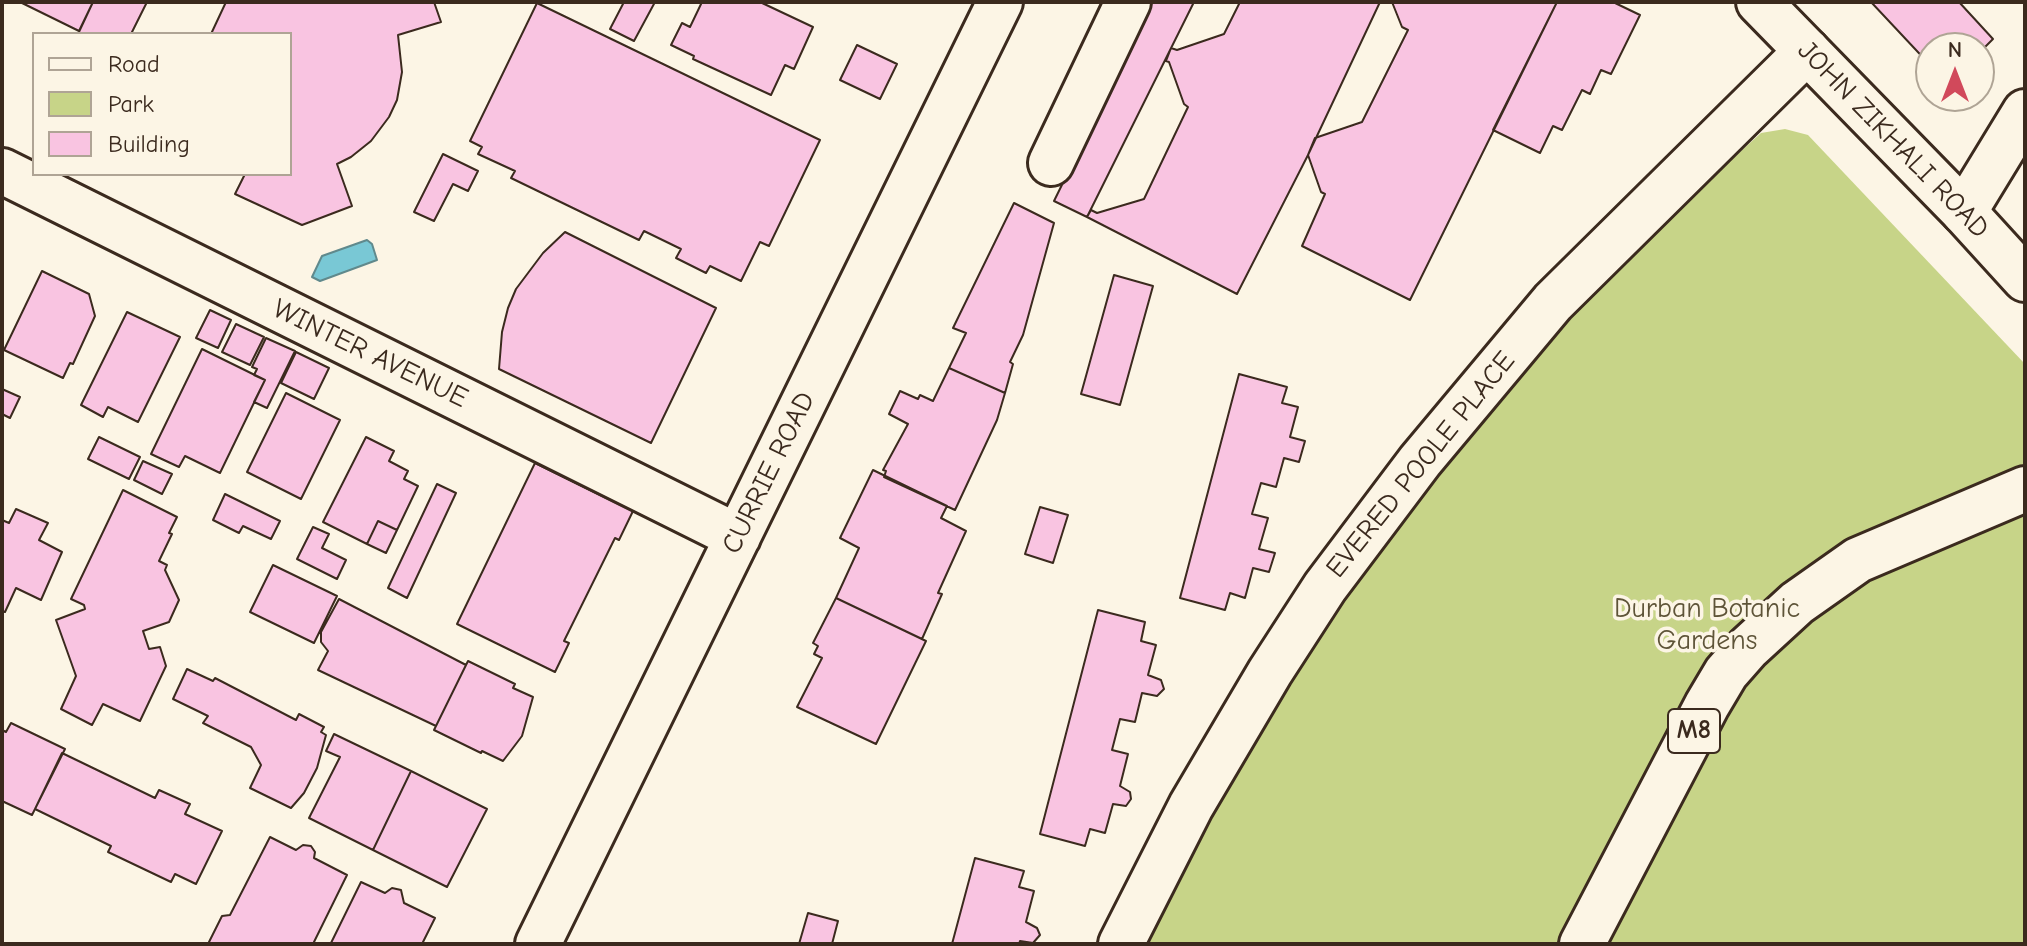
<!DOCTYPE html>
<html>
<head>
<meta charset="utf-8">
<style>
  body { margin:0 }
  #map { position:relative; width:2027px; height:946px; overflow:hidden; background:#fcf5e5; font-family:"Comic Neue",sans-serif }
  canvas { display:block }
  .frame { position:absolute; inset:0; border:4px solid #3b2a1e; pointer-events:none }
  .legend { position:absolute; left:32px; top:32px; width:260px; height:144px; box-sizing:border-box; background:#fcf5e5; border:2px solid #afa495; margin:0; padding:10px 14px; list-style:none; font-size:24px; color:#3b2a1e }
  .legend li { display:flex; align-items:center; gap:16px; height:40px }
  .legend b { width:40px; border:2px solid #afa495 }
  .north { position:absolute; left:1915px; top:32px; width:80px; height:80px; box-sizing:border-box; background:#fcf5e5; border:2px solid #afa495; border-radius:50%; rotate:0deg; font-size:22px; font-weight:700; line-height:32px; text-align:center; color:#3b2a1e }
  .north::after { content:''; display:block; margin:auto; width:28px; height:36px; background:#d1495b; clip-path:polygon(50% 0,100% 100%,50% 72%,0 100%) }
</style>
</head>
<body>
<div id="map">
<canvas width="2027" height="946"></canvas>
<div class="frame"></div>
<ul class="legend">
<li><b style="height:10px;background:#fcf5e5"></b>Road</li>
<li><b style="height:22px;background:#c7d488"></b>Park</li>
<li><b style="height:22px;background:#f9c4e1"></b>Building</li>
</ul>
<div class="north">N</div>
</div>
<script>
const ctx = document.querySelector('canvas').getContext('2d');
ctx.lineJoin = 'round';
function fillPath(path, color) { ctx.fillStyle = color; ctx.fill(path, 'evenodd'); }
function trace(path, color, width, dash) { ctx.strokeStyle = color; ctx.lineWidth = width; ctx.lineCap = dash ? 'butt' : 'round'; ctx.setLineDash(dash || []); ctx.stroke(path); }
function label(font, color, halo, rows, align = 'center') {
  ctx.font = font + ' "Comic Neue",sans-serif'; ctx.lineWidth = 7; ctx.setLineDash([]); ctx.textBaseline = 'middle'; ctx.strokeStyle = halo; ctx.fillStyle = color; for (const [text, x, y, turn = 0] of rows) {
    ctx.save(); ctx.translate(x, y); ctx.rotate((+turn || 0) * Math.PI / 180); ctx.textAlign = isNaN(turn) ? turn : align; if (halo) ctx.strokeText(text, 0, 0); ctx.fillText(text, 0, 0); ctx.restore();
  }
}
const green = new Path2D(`
  M1785 129 1808 135 2025 364V944H1127L1225 758 1526 345 1761 133Z`);
const water = new Path2D(`
  M367 240 372 244 377 260 320 281 312 277 322 256Z`);
const building = new Path2D(`
  M20 2H93L79 31Z
  M93 2H147L131 34H78Z
  M226 2H434L441 22 398 35 402 72 397 100 389 117 371 141 351 157 337 164 352 206 302 225 235 194 245 174H290V34H211Z
  M624 2H655L634 41 610 29Z
  M702 2H760L813 27 794 69 785 65 771 95 693 59 694 56 671 45 682 23 690 27Z
  M1152 2H1194L1087 217 1054 201Z
  M1240 2H1380L1308 155 1237 294 1087 217 1091 210 1097 213 1144 199 1188 107 1184 104 1169 62 1166 61 1171 48 1177 50 1224 34Z
  M1392 2H1557L1410 300 1302 246 1325 194 1321 192 1308 155 1315 138 1362 122 1408 30 1402 27Z
  M1557 2H1613L1640 15 1611 74 1601 70 1590 94 1582 90 1562 130 1553 126 1540 153 1493 130Z
  M1871 2H1959L1993 39 1979 53V48H1931V66Z
  M537 3 820 140 769 246 760 242 741 281 710 266 706 273 676 258 681 249 644 231 639 240 511 178 515 171 478 154 482 147 470 141Z
  M857 45 897 64 880 99 840 80Z
  M443 154 478 171 468 191 453 184 434 221 414 212Z
  M1014 203 1054 223 1023 335 1010 362 1013 364 1005 393 949 368 966 333 953 328Z
  M565 232 716 308 651 443 499 369 502 332 508 308 516 289 543 253Z
  M42 271 89 294 95 316 73 364 70 363 63 378 4 350Z
  M1114 275 1153 286 1120 405 1081 394Z
  M210 310 231 320 218 348 196 338Z
  M127 312 180 337 138 422 108 407 103 417 81 405Z
  M236 324 264 337 250 365 222 352Z
  M266 338 295 351 267 408 254 402 265 380 254 375 257 369 252 367Z
  M202 349 265 380 220 473 185 456 179 467 151 454Z
  M296 352 329 368 314 399 281 383Z
  M949 368 1005 393 997 420 955 510 884 477 886 471 883 470 908 424 889 414 900 391 918 399 920 395 933 401Z
  M1239 374 1287 387 1282 403 1298 407 1290 437 1305 441 1299 462 1284 458 1276 487 1261 483 1252 514 1268 518 1259 549 1275 553 1269 572 1253 568 1245 598 1230 593 1225 610 1180 598Z
  M2 389 20 397 10 418 2 414Z
  M286 393 340 420 301 499 247 472Z
  M99 437 140 457 129 479 88 459Z
  M366 437 394 451 389 461 408 471 404 479 418 486 397 530 378 521 367 544 323 522Z
  M143 461 172 474 162 494 134 480Z
  M535 463 633 511 619 540 615 538 564 641 569 643 555 672 457 624Z
  M873 470 947 506 941 518 966 531 938 593 942 594 922 639 836 598 859 548 840 538Z
  M437 484 456 493 407 598 388 588Z
  M123 490 177 517 169 533 172 534 159 561 167 565 165 570 179 600 169 622 143 631 149 649 160 647 166 666 140 721 103 704 92 725 61 709 76 676 56 620 85 609 84 605 71 599Z
  M225 494 280 521 271 539 243 526 239 533 213 520Z
  M1040 507 1068 515 1053 563 1025 554Z
  M16 509 48 523 39 540 62 552 41 600 16 588 5 612 2 611V520L9 523Z
  M378 521 397 530 386 553 367 544Z
  M313 527 329 534 322 548 346 560 337 579 297 559Z
  M273 565 337 596 314 643 250 612Z
  M836 598 926 641 876 744 797 707 822 658 814 654 818 646 813 643Z
  M339 599 466 665 436 726 318 670 328 651 321 642V632Z
  M1098 610 1145 622 1141 641 1156 645 1148 675 1161 680 1164 689 1157 696 1142 693 1135 722 1120 719 1112 750 1128 754 1120 786 1130 792 1131 799 1126 806 1113 804 1105 833 1090 829 1085 846 1040 834Z
  M468 661 515 684 513 688 533 697 522 736 503 761 482 751 481 753 434 730Z
  M187 669 213 681 215 678 296 720 299 714 324 727 321 732 326 735 317 768 304 793 291 808 250 788 261 765 251 747 203 723 208 716 173 699Z
  M11 723 65 749 32 815 2 801V730L6 732Z
  M334 734 411 771 373 850 309 818 340 757 326 751Z
  M62 753 155 798 159 790 190 804 185 814 222 831 196 884 175 874 171 882 108 852 111 846 35 809Z
  M411 771 487 809 447 887 373 850Z
  M270 837 296 850 303 845 311 846 315 852 314 858 347 875 313 944H208L222 916 230 915Z
  M975 858 1024 871 1019 887 1034 891 1026 922 1037 928 1040 935 1033 943 1020 941 1019 944H952Z
  M361 882 385 893 392 888 401 890 404 903 435 918 422 944 331 943Z
  M808 913 838 921 832 944H799Z`);
const minor = new Path2D(`
  M1051 163 1128 2
  M2 171 738 537
  M1964 212 2025 112
  M538 944 1000 2
  M1121 944 1191 806 1270 672 1325 587 1420 461 1553 302 1807 51`);
const major = new Path2D(`
  M1759 2 1964 212 2025 279
  M1582 944 1707 705 1726 673 1748 648 1797 603 1858 560 2025 489`);
const shields = [
  [1694,731,52]
];
const shieldNames = [
  ["M8",1694,731]
];
const streetNames = [
  ["JOHN ZIKHALI ROAD",1893,140,46],
  ["WINTER AVENUE",370,354,26],
  ["EVERED POOLE PLACE",1421,465,-51],
  ["CURRIE ROAD",769,473,-64]
];
const parkNames = [
  ["Durban Botanic",1707,609],
  ["Gardens",1707,641]
];
fillPath(green, '#c7d488');
fillPath(water, '#79c8d5');
trace(water, '#60898c', 2);
fillPath(building, '#f9c4e1');
trace(building, '#3b2a1e', 2);
trace(minor, '#3b2a1e', 50);
trace(major, '#3b2a1e', 50);
trace(minor, '#fcf5e5', 44);
trace(major, '#fcf5e5', 44);
for (const [x, y, w] of shields) { const box = new Path2D(); box.roundRect(x - w / 2, y - 22, w, 44, 6); ctx.fillStyle = '#fcf5e5'; ctx.fill(box); trace(box, '#3b2a1e', 2); }
label('bold 26px', '#3b2a1e', null, shieldNames);
label('28px', '#3b2a1e', '#fcf5e5', streetNames);
label('28px', '#5e5438', '#fcf5e5', parkNames);
</script>
</body>
</html>
